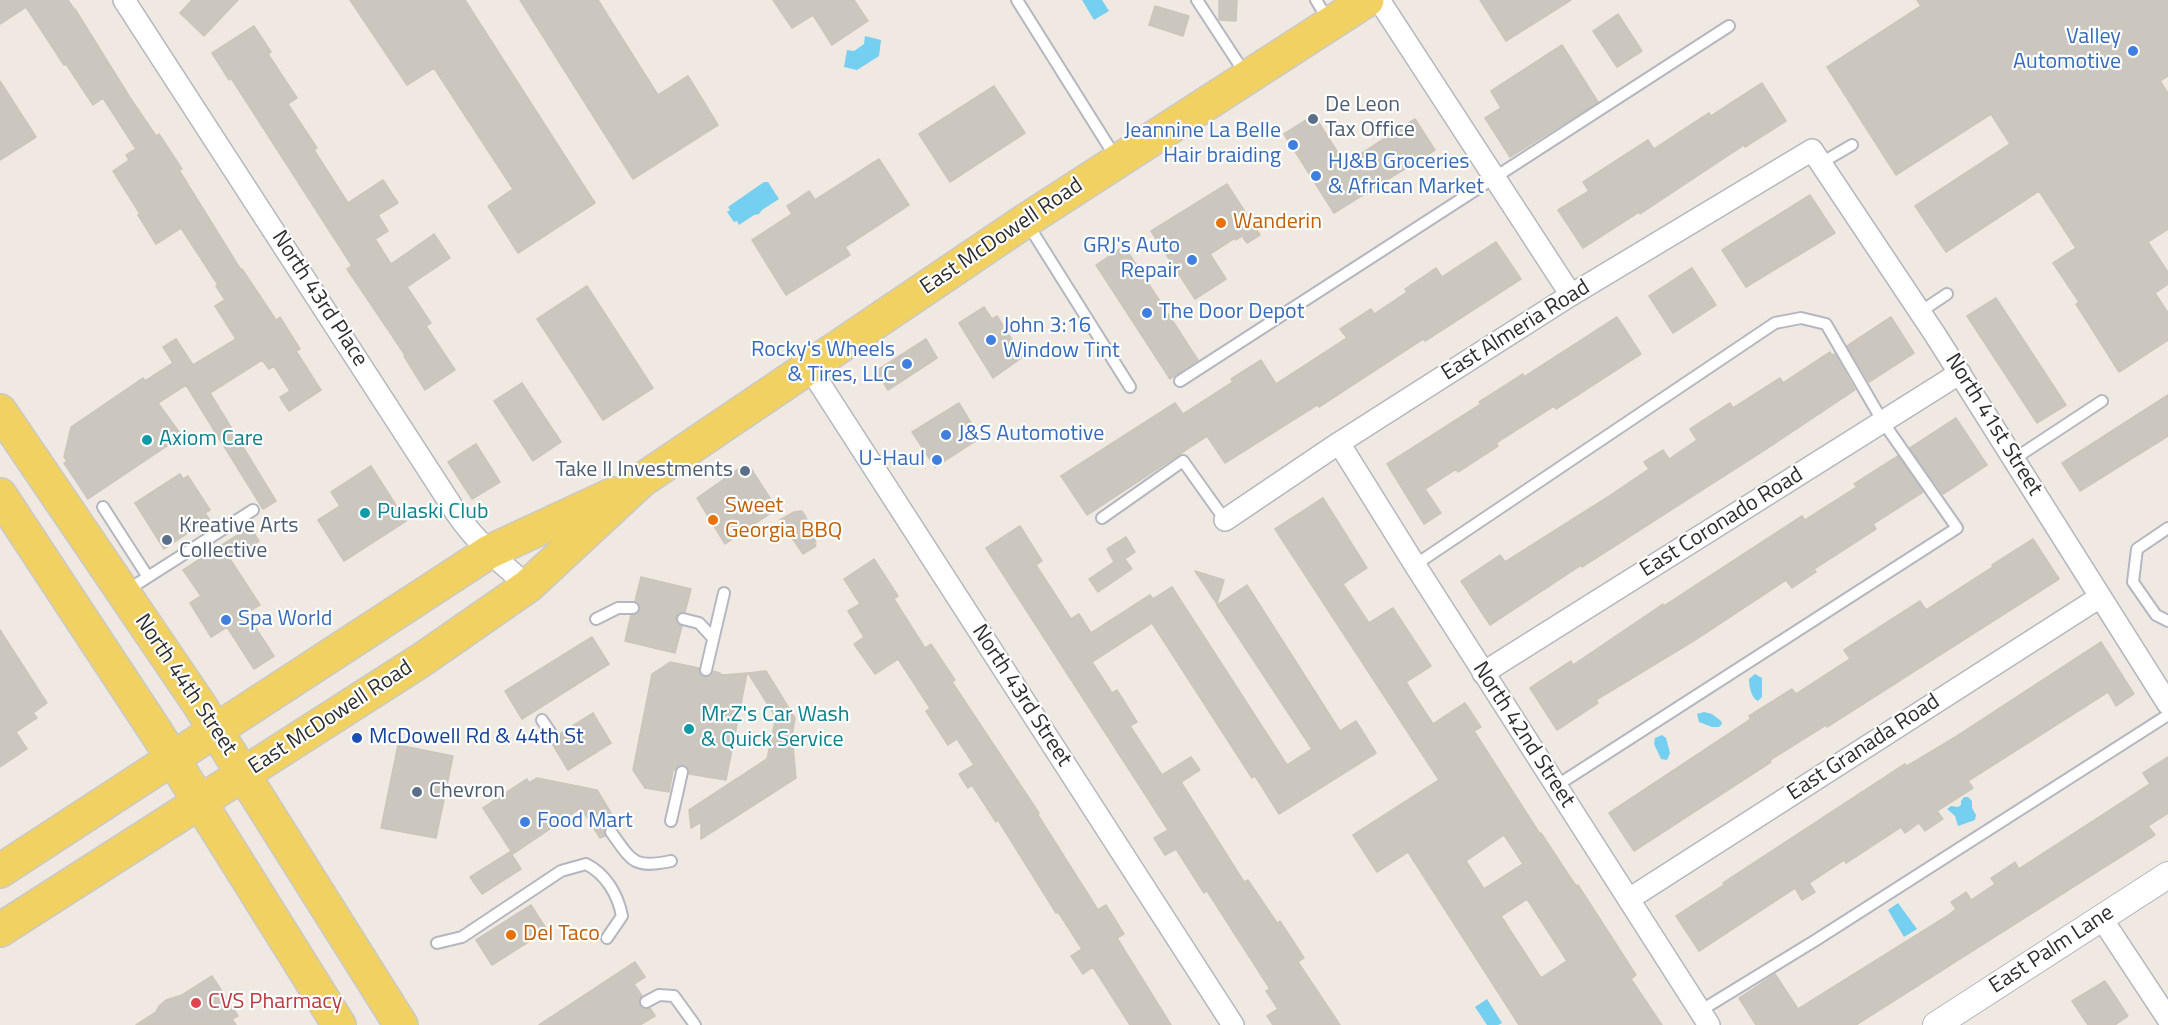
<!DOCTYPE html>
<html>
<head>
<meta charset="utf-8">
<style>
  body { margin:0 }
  canvas { display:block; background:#efe9e1 }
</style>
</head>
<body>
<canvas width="2168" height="1025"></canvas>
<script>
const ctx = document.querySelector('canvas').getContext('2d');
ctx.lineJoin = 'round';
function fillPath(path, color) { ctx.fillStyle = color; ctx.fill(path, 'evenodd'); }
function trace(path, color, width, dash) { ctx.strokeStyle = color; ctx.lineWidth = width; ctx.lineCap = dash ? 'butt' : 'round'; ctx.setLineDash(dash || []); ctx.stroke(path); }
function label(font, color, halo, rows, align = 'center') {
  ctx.font = font + ' "Titillium Web",sans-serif'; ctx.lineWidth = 4.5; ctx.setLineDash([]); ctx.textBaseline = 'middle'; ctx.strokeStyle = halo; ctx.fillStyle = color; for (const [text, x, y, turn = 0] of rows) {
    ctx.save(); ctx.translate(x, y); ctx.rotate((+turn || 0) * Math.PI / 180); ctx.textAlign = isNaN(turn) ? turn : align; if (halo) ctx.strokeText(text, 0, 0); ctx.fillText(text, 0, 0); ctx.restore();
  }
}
const water = new Path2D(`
  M1082 0H1102L1109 11 1094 20Z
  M865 36 881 40 879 56 857 70 844 67 847 50 854 51 864 44Z
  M764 182H768L779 199 762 210 759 214 754 215 739 225 737 221 734 222 727 212 730 210 728 207Z
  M1755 674 1762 678V697L1758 701C1751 698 1749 686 1749 679Z
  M1704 712 1712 714 1721 721 1722 724 1719 727H1712L1699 722 1697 714Z
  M1662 735 1666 738 1670 753 1667 760 1661 759 1654 744 1655 738Z
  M1964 797H1968L1972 801V808L1976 815 1975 820 1958 826 1955 816 1947 809 1951 806 1958 807 1961 805V801Z
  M1898 903 1917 929 1904 937 1888 910Z
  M1487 999 1502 1023 1498 1025H1487L1475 1007Z`);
const building = new Path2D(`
  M0 0H68L74 9H75L129 96 156 136 159 134 182 169 179 170 241 270 242 269 276 320 280 317 300 349 296 351 321 390 289 411 280 397 290 391 274 366 269 369 262 360 210 393 276 501 263 509 186 385 158 403 182 436 88 499 64 463 67 461 64 457 71 427 143 378 145 381 173 363 163 347 176 339 193 365 236 339 215 306 225 300 216 286 218 285 181 228 156 244 138 215 140 214 113 171 129 160 126 155 136 149 103 98 93 105 66 64 64 65 26 7 0 24Z
  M192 0H238L204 36 180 13Z
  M350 0H465L595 203 518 253 488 206 513 189 434 68 407 85Z
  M520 0H598L658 95 688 76 718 125 633 179Z
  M773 0H854L868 21 832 45 813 15 792 28Z
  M1219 0H1237L1236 21 1219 20Z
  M1480 0H1571L1506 41Z
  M1917 0H2168V76L2160 81 2168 93V229L2148 242 2168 272V284L2155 293 2168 313V340L2119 372 2076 304 2079 302 2053 263 2076 248 2039 191 1946 252 1915 206 2010 144 1991 114 1896 175 1827 67 1921 6Z
  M1155 6 1189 16 1183 36 1149 25Z
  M1618 14 1642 51 1617 67 1593 31Z
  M254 26 271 52 268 54 297 98 288 104 317 148 314 150 348 203 383 180 398 203 378 215 388 231 375 239 391 264 434 234 450 258 407 287 431 323 426 326 455 370 425 390 404 356 405 355 347 269 352 266 231 78 229 80 212 53Z
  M1562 45 1598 102 1510 157 1485 118 1501 108 1491 91Z
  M0 81 36 137 0 160Z
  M1762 83 1786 121 1745 147 1744 145 1640 214 1639 212 1583 248 1558 210 1589 191 1583 182 1648 140 1654 149 1709 113 1711 116Z
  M994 86 1025 133 950 182 919 134Z
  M1314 115 1345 164 1415 119 1435 150 1334 213 1284 134Z
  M879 159 909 205 845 247 850 255 786 295 752 240 792 214 787 206 809 191 815 200Z
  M1227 184 1260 235 1247 243 1242 236 1236 240 1235 238 1210 254 1226 279 1195 299 1151 231Z
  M1810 195 1835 233 1746 287 1722 250Z
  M1496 242 1521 279 1425 341 1423 339 1319 407 1317 405 1225 463 1207 436 1087 515 1061 476 1175 403 1183 414 1233 382 1231 379 1261 360 1276 384 1347 338 1340 329 1371 309 1374 314 1407 292 1405 289 1436 268 1442 277Z
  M1124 246 1198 360 1170 379 1096 265Z
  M1692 268 1716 305 1673 333 1649 296Z
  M587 286 653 388 603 420 537 319Z
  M1996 298 2066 405 2037 423 1967 316Z
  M984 307 992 319 997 316 1023 357 993 378 959 323Z
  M1617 317 1641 354 1556 409 1554 406 1496 443 1498 446 1458 472 1456 469 1425 489 1441 513 1424 524 1387 464 1481 404 1479 402 1523 374 1524 377Z
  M1891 317 1914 353 1869 382 1847 346Z
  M926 339 937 358 888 390 876 371Z
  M1830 352 1832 355 1835 354 1855 390 1768 448 1582 567 1581 565 1490 625 1461 581 1500 555 1505 562 1603 500 1649 469 1644 462 1663 450 1669 459 1697 440 1690 429 1730 403 1733 408 1780 378 1783 383Z
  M522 383 561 442 533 461 494 401Z
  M2168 395V436L2080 491 2062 463Z
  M959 403 980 438 935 467 912 432Z
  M1956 418 1987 465 1943 494 1910 448Z
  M476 444 500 482 472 499 448 462Z
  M1898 456 1923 492 1873 524 1876 529 1814 569 1816 572 1792 588 1786 580 1695 640 1596 700 1598 703 1557 730 1530 688 1571 661 1573 665 1663 604 1664 606 1802 516 1805 520 1857 487 1854 484Z
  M744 465 747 469 750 467 777 509 725 544 697 498Z
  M371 466 406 521 344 561 318 520 340 506 331 492Z
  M180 474 183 479 188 476 210 510 205 513 209 519 164 549 135 503Z
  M1323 498 1367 568 1343 584 1369 623 1393 608 1431 666 1406 682 1416 698 1433 724 1465 703 1481 727 1474 731 1540 834 1541 833 1576 886 1578 885 1636 975 1631 979 1662 1025H1519L1408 852 1377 872 1353 835 1439 780 1275 529ZM1504 835 1523 864 1484 889 1466 861ZM1527 899 1567 961 1541 978 1501 916Z
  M802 511 812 528 810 529 816 542 814 543 816 546 803 554 780 520 794 512Z
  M1020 526 1042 561 1036 565 1071 619 1079 614 1091 633 1150 595 1153 599 1172 587 1287 765 1312 749 1217 605 1247 585 1340 731 1356 721 1376 753 1279 814 1255 776 1252 778 1152 623 1092 662 1112 693 1117 690 1137 722 1130 726 1162 775 1191 757 1200 770 1181 782 1244 882 1248 880 1277 923 1280 921 1304 958 1298 962 1340 1025H1273L1267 1016 1278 1009 1266 991 1270 989 1207 891 1204 893 1176 849 1165 855 1154 838 1168 830 986 548Z
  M250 527 259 541 230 559 260 605 246 613 274 656 254 669 227 627 211 637 190 603 201 596 183 570Z
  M1126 537 1135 552 1125 559 1132 569 1098 592 1089 579 1114 562 1107 549Z
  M2033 539 2059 579 1827 727 1826 725 1770 760 1771 762 1634 851 1609 813 1751 719 1749 716 1792 689 1796 694 1850 659 1844 650 1920 601 1926 610 1993 567 1992 565Z
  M874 559 898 596 894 599 925 648 931 644 955 680 952 682 1039 813 1038 815 1098 910 1106 905 1124 934 1117 938 1171 1025H1130L1093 967 1083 974 1071 956 1082 949 1058 912 1056 913 998 820 996 822 972 785 968 788 959 774 974 765 957 739 948 745 926 711 930 708 898 659 875 674 854 644 864 637 848 611 860 604 844 579Z
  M1195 571 1224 580 1217 604Z
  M641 577 691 589 685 612 678 613 676 618 677 624 682 626 675 653 625 641 631 615 637 614 640 609 639 604 635 601Z
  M0 630 47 703 33 713 37 718 16 732 27 749 0 767Z
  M592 637 609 664 522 719 505 691Z
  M2101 642 2134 694 2116 706 2108 692 1968 781 1973 788 1937 811 1943 819 1925 831 1919 823 1905 833 1901 827 1846 863 1844 860 1809 883 1815 892 1802 900 1795 888 1699 951 1676 916 1724 885 1723 883 1905 764 1907 766 1957 736Z
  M670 662 699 668 700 675 705 677 711 675 713 671 720 673 722 675 747 673 726 780 689 774 687 767 680 765 673 771 669 792 645 788 633 770 652 674Z
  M766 671 795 718 792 735 796 778 701 839V822L691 828 689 810 767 759 776 717 748 673Z
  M593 713 611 743 568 770 553 745 560 742V734Z
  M398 745 453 756 436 838 381 828Z
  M2168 757V813L2148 826 2155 835 1856 1025H1756L1739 998 1775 974 1798 1009 1947 916 1956 909 1951 902 1966 892 1971 900 1995 884 1991 878 2015 862 2019 869 2150 784 2143 773Z
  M537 778 597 790 619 826 617 828 614 825 607 826 604 829 605 836 600 838 581 808 513 854 483 808 527 779 529 783Z
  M510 852 521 869 482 894 470 877Z
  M531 905 547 930 492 965 476 940Z
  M635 962 645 977 634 984 642 996 639 1001V1005L643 1009 650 1008 655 1016 640 1025H539Z
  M212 976 238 1016 232 1019 236 1025H136L156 1012 159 1006 166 1000 182 995Z
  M2105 981 2128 1016 2115 1025H2088L2072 1001Z`);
const service = new Path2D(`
  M1017 0 1116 158
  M1197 0 1246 75
  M1316 0 1328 20
  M1821 163 1852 145
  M1027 223 1130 387
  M1920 312 1947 294
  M1180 381 1729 26
  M2014 459 2102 401
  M103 507 148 577
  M1102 518 1183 461 1225 520
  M2168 528 2137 549 2133 582 2156 615 2168 621
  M1415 565 1775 323 1801 318 1826 324 1883 422 1957 528 1556 786
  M126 591 253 510
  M596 619 618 608H633
  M683 619 699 623 713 638
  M706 670 724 593
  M542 720 554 738
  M671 821 682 772
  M611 832C632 861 633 869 671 861
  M437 943 462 937 561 871 586 864C606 874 618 895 622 916L607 938
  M646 1002 659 995 674 996 695 1025
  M1700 1011 1816 940 2168 715`);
const minor = new Path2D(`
  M124 0 457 514C476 542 502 564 528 586
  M1379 0 1571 295
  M809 367 1233 1025
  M1339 443 1415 565 1709 1025
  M1225 520 1339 443 1571 295 1812 150 1936 336 2168 704
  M1483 673 1960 373
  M1629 899 2100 597
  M2102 919 2168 1019`);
const tertiary = new Path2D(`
  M1936 1025 2168 875`);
const primary = new Path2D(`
  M0 411 199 704 401 1025
  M0 495 156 732 339 1025
  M0 871 489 552 614 494
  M0 930 423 659 528 586 642 480 1025 221 1367 0`);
const markers = [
  [2133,51,6,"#3f7fe0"],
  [1313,119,6,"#5c6f8a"],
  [1293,145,6,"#3f7fe0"],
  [1316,176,6,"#3f7fe0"],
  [1221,223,6,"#e8710a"],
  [1192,260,6,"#3f7fe0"],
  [1147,313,6,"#3f7fe0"],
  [991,340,6,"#3f7fe0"],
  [907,364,6,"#3f7fe0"],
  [946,435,6,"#3f7fe0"],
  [147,440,6,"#0f9aa8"],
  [937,460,6,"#3f7fe0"],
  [745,471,6,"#5c6f8a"],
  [365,513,6,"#0f9aa8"],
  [713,520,6,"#e8710a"],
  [167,540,6,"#5c6f8a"],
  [226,620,6,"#3f7fe0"],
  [689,729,6,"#0f9aa8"],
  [357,738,6,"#1a4fb4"],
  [417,792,6,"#5c6f8a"],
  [525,822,6,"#3f7fe0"],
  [511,935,6,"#e8710a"],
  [196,1003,6,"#e0444e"]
];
const shopNames = [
  ["Valley",2121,38,"right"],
  ["Automotive",2121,63,"right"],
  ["Jeannine La Belle",1281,132,"right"],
  ["Hair braiding",1281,157,"right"],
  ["HJ&B Groceries",1328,163],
  ["& African Market",1328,188],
  ["GRJ's Auto",1180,247,"right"],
  ["Repair",1180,272,"right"],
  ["The Door Depot",1159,313],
  ["John 3:16",1003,327],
  ["Window Tint",1003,352],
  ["Rocky's Wheels",895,351,"right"],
  ["& Tires, LLC",895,376,"right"],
  ["J&S Automotive",958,435],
  ["U-Haul",925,460,"right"],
  ["Spa World",238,620],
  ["Food Mart",537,822]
];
const serviceNames = [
  ["De Leon",1325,106],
  ["Tax Office",1325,131],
  ["Take ll Investments",733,471,"right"],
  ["Kreative Arts",179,527],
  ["Collective",179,552],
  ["Chevron",429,792]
];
const foodNames = [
  ["Wanderin",1233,223],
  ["Sweet",725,507],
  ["Georgia BBQ",725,532],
  ["Del Taco",523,935]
];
const streetNames = [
  ["East McDowell Road",1002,237,-34],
  ["North 43rd Place",319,299,57],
  ["East Almeria Road",1516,331,-32],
  ["North 41st Street",1993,425,58],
  ["East Coronado Road",1722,523,-32],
  ["North 44th Street",185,685,56],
  ["North 43rd Street",1021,696,57],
  ["East McDowell Road",331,718,-33],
  ["North 42nd Street",1523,735,57],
  ["East Granada Road",1864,748,-33],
  ["East Palm Lane",2052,950,-33]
];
const cultureNames = [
  ["Axiom Care",159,440],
  ["Pulaski Club",377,513],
  ["Mr.Z's Car Wash",701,716],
  ["& Quick Service",701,741]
];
const transitNames = [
  ["McDowell Rd & 44th St",369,738]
];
const healthNames = [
  ["CVS Pharmacy",208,1003]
];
fillPath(water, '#75cff0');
fillPath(building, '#cbc7bf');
trace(building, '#cbc5ba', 1.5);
trace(service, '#b4b7c1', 14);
trace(minor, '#b4b7c1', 24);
trace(tertiary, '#b4b7c1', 28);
trace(primary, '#c9c9c9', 36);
trace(service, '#fff', 10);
trace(minor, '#fff', 21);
trace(tertiary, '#fff', 26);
trace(primary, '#f2d163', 33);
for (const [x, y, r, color] of markers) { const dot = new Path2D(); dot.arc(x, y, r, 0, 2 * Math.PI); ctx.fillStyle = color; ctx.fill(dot); trace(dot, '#fff', 2); }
label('22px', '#366cbe', '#fff', shopNames, 'left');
label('22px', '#4e5e75', '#fff', serviceNames, 'left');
label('22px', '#c56008', '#fff', foodNames, 'left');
label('22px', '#2e2e2e', '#fff', streetNames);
label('22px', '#0d838f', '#fff', cultureNames, 'left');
label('22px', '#164399', '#fff', transitNames, 'left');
label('22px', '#be3a42', '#fff', healthNames, 'left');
</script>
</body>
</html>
